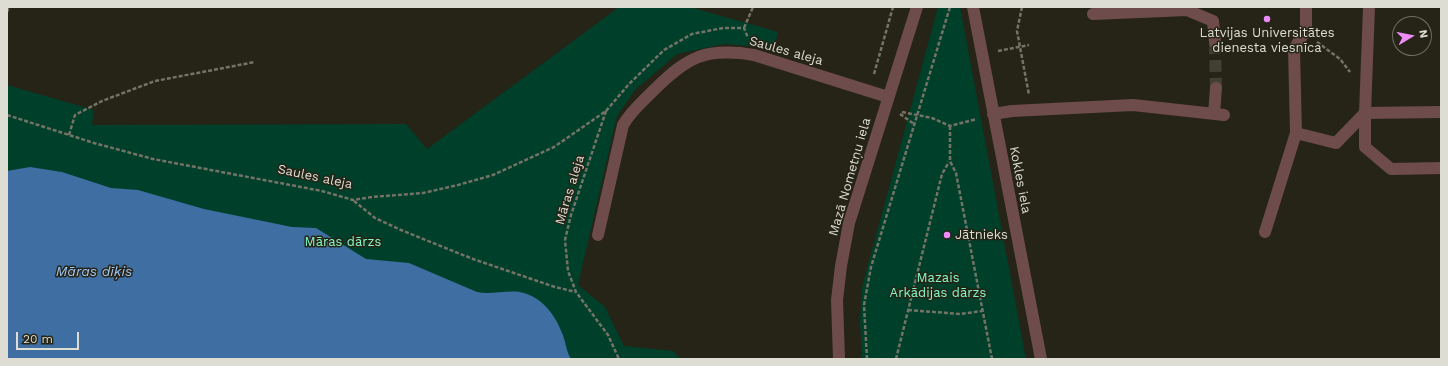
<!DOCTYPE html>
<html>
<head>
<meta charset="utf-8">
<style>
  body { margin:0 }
  #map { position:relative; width:1448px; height:366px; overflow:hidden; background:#262416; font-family:"Work Sans",sans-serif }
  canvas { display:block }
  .frame { position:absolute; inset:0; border:8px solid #deddd4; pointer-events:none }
  .north { position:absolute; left:1392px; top:16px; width:40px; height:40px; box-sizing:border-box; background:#262416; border:1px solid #706e62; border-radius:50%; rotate:80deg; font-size:11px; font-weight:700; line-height:16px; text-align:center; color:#deddd4 }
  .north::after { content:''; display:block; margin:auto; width:14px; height:18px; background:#ed8cf9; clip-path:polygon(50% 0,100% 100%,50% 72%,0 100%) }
  .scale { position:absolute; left:16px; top:332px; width:63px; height:18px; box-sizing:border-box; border:2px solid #deddd4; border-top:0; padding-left:5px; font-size:12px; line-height:14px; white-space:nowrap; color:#deddd4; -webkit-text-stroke:3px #262416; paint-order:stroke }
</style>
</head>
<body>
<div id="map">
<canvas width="1448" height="366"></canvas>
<div class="frame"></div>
<div class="north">N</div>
<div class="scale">20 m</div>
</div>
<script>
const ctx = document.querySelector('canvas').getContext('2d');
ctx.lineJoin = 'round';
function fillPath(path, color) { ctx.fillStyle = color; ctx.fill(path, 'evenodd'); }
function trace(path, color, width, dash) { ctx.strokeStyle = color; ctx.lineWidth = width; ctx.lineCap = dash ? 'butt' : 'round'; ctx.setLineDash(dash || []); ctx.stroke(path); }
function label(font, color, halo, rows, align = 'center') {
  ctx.font = font + ' "Work Sans",sans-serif'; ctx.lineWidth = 3; ctx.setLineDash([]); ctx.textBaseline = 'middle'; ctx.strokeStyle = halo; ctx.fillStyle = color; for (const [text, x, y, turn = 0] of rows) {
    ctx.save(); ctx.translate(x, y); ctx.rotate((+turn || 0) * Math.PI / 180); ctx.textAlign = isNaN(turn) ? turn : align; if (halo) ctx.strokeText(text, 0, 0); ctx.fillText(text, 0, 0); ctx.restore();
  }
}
const green = new Path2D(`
  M619 7H690L778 32 774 48 724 44 677 54 635 90 617 116 578 285 605 307 624 346 673 351 681 359H7V85L94 110 92 125 406 124 427 149Z
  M938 7H960L1026 359H862L860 320 862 287Z`);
const water = new Path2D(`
  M30 167 62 172 111 188 138 190 204 209 292 227 316 228 366 259 409 263 477 292C491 295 505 290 520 292 541 296 555 314 562 333 566 342 566 351 571 359H7V171Z`);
const minorTunnel = new Path2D(`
  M1215 42 1216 88`);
const path = new Path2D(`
  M1022 7 1017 31 1029 95
  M7 12 9 7
  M744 28 753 7
  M1317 42 1340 59 1350 72
  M998 51 1029 45
  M874 74 893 7
  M606 111 571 215 565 240 568 271 576 292 608 335 619 359
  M902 112 932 118 950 126 977 119
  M900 114 914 124
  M7 115 94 143 153 159 322 191 353 200 372 197 423 193 458 185 493 175 554 147 606 111 629 84 664 50 692 34 723 28H744L748 38
  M950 126V161L956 173 992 359
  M69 135 75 115 102 101 155 81 255 62
  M354 201 375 218 401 230 473 259 555 287 576 292
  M908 310 960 314 982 311
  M867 359 864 305 871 267 950 7
  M896 359 942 174 949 162`);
const minor = new Path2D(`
  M973 7 1041 359
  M1306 7V30L1294 49 1296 133 1336 143 1365 113 1369 7
  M1093 14 1187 10 1213 21 1215 42
  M1441 112 1365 113V147L1391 169 1441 168
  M993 114 1012 111 1133 105 1224 115
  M1214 114 1216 88
  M1265 232 1296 133
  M598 235 623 125C631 111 642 102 653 91 687 57 705 47 754 55L888 97
  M839 359 837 300 841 266 849 223 917 7`);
const markers = [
  [1267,19,4,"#ed8cf9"],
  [947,235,4,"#ed8cf9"]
];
const poiNames = [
  ["Latvijas Universitātes",1267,33],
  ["dienesta viesnīca",1267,48],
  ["Jātnieks",955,235,"left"]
];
const streetNames = [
  ["Saules aleja",786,51,16],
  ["Saules aleja",315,177,12],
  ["Mazā Nometņu iela",850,177,-74],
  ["Kokles iela",1020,180,79],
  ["Māras aleja",570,190,-73]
];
const parkNames = [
  ["Māras dārzs",343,242],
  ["Mazais",938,278],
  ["Arkādijas dārzs",938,293]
];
const waterNames = [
  ["Māras dīķis",94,272]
];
fillPath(green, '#003f2a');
fillPath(water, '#3f6ea3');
trace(minorTunnel, '#424032', 12, [12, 6]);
trace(path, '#747367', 2.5, [4, 2]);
trace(minor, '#6d4c4b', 12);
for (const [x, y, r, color] of markers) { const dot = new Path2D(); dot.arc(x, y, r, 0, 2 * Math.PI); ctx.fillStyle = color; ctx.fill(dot); trace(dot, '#262416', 1.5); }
label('13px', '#deddd4', '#262416', poiNames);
label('13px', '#deddd4', '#262416', streetNames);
label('13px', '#82f6c4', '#262416', parkNames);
label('italic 14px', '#a1c8f6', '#262416', waterNames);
</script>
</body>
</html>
